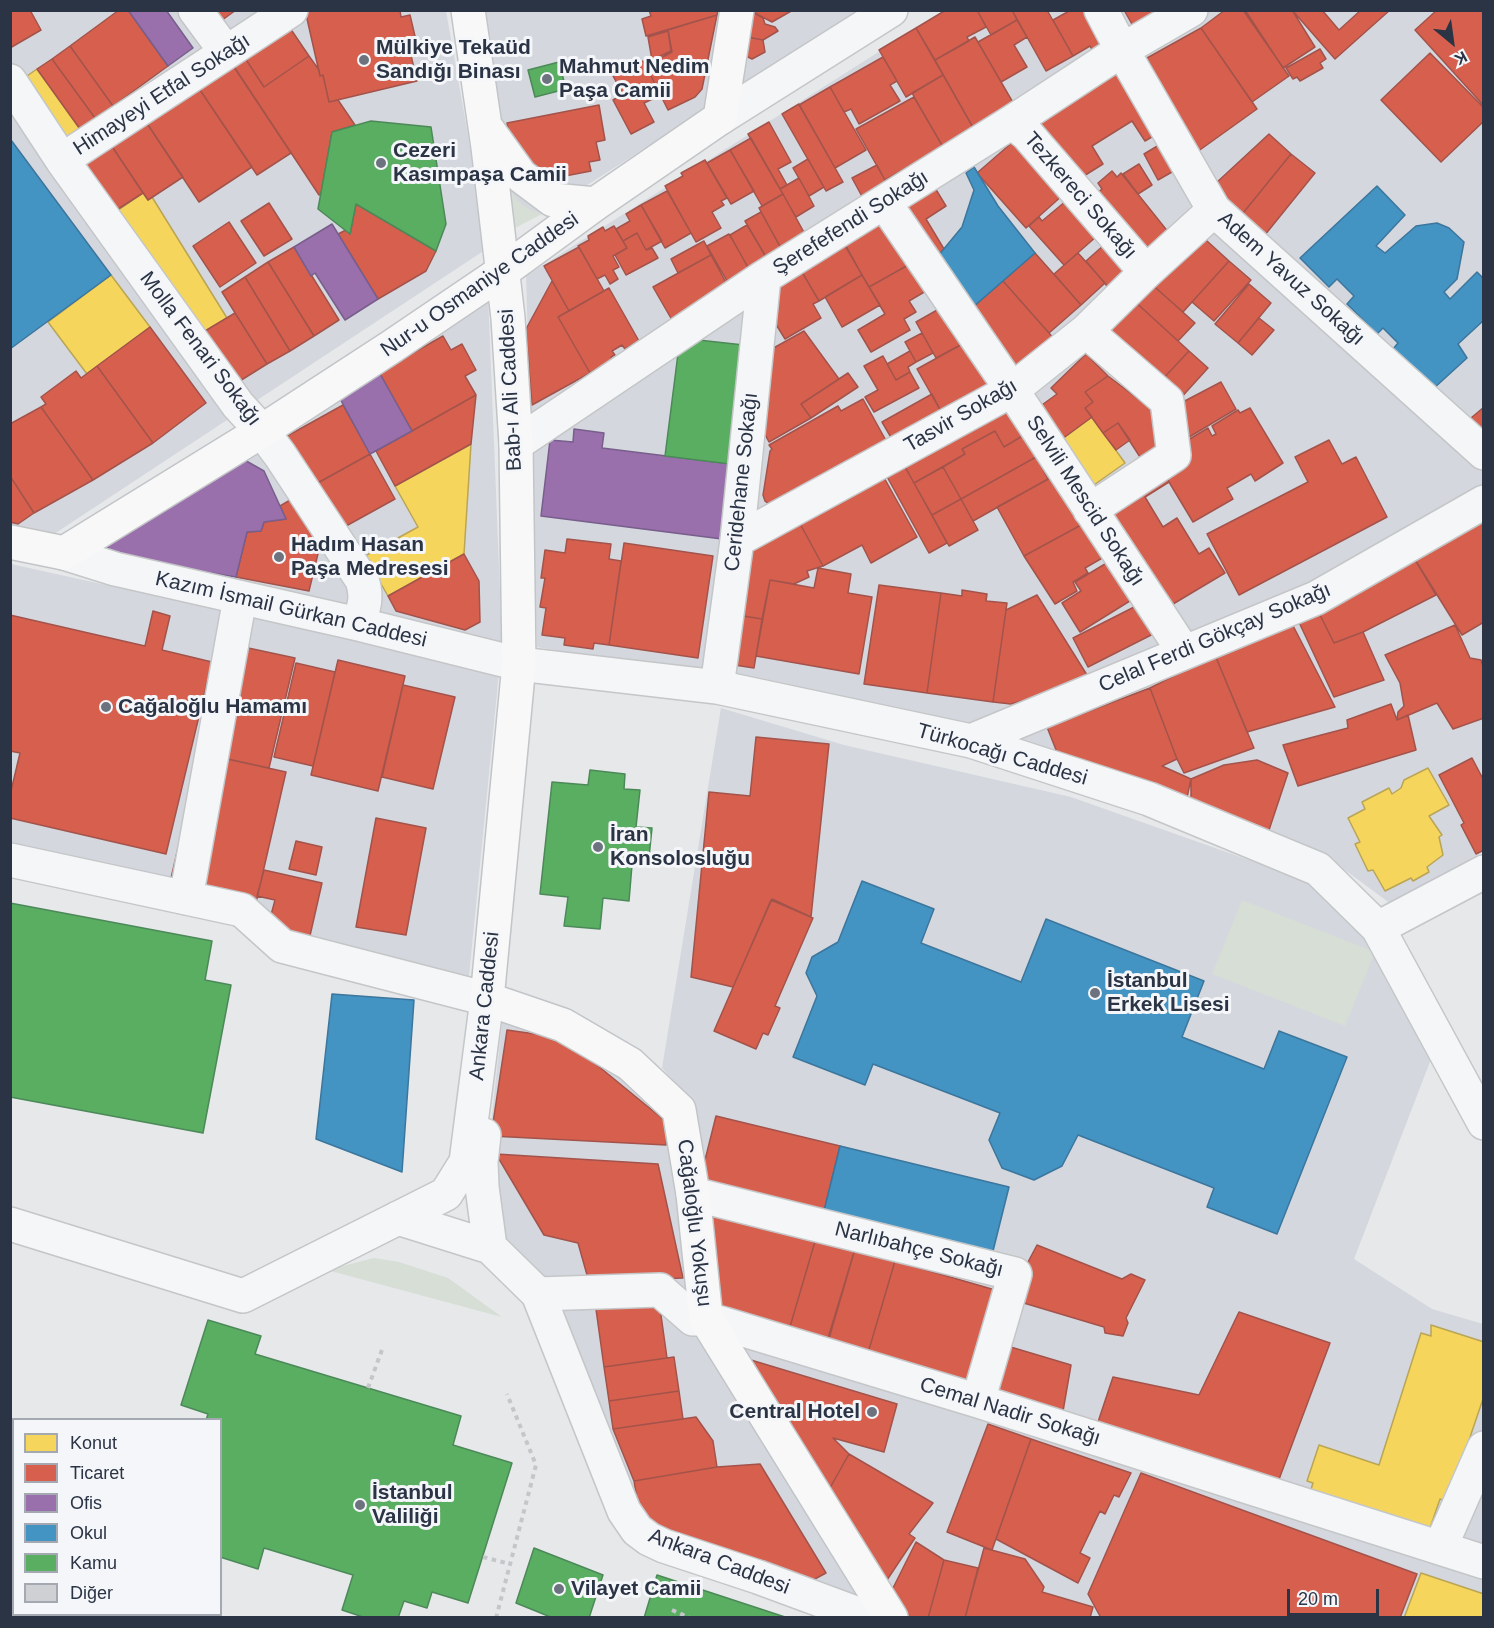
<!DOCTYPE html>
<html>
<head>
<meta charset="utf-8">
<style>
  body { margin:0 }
  #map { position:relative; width:1494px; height:1628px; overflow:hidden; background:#e6e8ea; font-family:Helvetica,sans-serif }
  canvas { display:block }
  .frame { position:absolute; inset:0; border:12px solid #2b3445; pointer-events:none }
  .legend { position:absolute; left:12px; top:1418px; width:210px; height:198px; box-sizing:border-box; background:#f4f6f9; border:2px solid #a4a8b1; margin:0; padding:8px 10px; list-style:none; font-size:18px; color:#2b3445 }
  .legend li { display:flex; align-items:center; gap:12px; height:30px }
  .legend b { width:30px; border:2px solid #a4a8b1 }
  .north { position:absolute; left:1422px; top:12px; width:60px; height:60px; -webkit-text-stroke:4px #f4f6f9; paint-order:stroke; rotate:151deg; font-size:16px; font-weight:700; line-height:24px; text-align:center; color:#2b3445 }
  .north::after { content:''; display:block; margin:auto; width:21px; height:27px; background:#2b3445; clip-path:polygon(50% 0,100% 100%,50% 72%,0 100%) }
  .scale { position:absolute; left:1287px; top:1589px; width:92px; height:27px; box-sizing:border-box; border:3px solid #2b3445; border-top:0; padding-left:8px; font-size:18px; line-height:21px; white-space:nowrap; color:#2b3445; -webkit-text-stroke:4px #f4f6f9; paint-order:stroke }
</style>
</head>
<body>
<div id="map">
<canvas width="1494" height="1628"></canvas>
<div class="frame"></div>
<ul class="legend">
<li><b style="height:16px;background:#f6d55c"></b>Konut</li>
<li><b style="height:16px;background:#d6604d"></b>Ticaret</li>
<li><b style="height:16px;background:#9970ab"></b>Ofis</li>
<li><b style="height:16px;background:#4393c3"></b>Okul</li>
<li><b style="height:16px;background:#5aae61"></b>Kamu</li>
<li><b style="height:16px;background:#ced0d3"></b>Diğer</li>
</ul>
<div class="north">K</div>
<div class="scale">20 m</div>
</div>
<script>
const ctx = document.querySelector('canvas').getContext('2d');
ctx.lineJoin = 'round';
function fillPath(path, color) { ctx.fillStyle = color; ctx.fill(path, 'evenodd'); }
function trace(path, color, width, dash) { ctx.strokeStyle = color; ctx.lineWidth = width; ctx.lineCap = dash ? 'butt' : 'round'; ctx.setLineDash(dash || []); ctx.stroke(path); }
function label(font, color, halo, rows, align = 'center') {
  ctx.font = font + ' Helvetica,sans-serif'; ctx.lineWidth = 6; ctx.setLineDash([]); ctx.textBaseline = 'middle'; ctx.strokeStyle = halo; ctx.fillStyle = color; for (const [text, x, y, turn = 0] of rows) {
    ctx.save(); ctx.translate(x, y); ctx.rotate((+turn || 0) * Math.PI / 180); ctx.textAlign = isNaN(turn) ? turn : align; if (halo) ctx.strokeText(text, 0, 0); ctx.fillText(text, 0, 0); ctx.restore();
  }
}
const built = new Path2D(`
  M11 11H446L488 248 51 536 11 527Z
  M476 11H859L542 214 528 210 517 201 510 191Z
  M943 11H1483V852L1391 904 1330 859 980 728 537 647 526 276Z
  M488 294 502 642 116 563 112 535Z
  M11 564 499 672 469 976 11 872Z
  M721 708 844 745 1071 797 1314 883 1370 933 1433 1054 1354 1259 1432 1309 1483 1324V1617L909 1618 716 1312 692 1102 662 1068Z
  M503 1015 585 1048 670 1113 698 1323 878 1614 627 1504 498 1243 485 1178Z`);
const green = new Path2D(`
  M510 191C519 203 527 210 542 214L515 228Z
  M1242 900 1375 952 1345 1026 1212 974Z
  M374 1258 399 1262 448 1278 502 1317 327 1270Z`);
const homes = new Path2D(`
  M37 69 80 129 60 143 17 83Z
  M143 193 148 200 152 197 227 318 192 339 114 213Z
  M111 275 150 327 87 374 48 322Z
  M1092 417 1125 463 1091 487 1058 442Z
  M471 444 464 554 388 596 365 556 418 527 395 486Z
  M1428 768 1449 805 1429 816 1442 835 1439 837 1443 855 1427 867 1429 872 1413 881 1411 878 1385 891 1373 870 1368 871 1355 844 1360 842 1348 818 1365 809 1362 802 1389 788 1392 794 1401 788 1404 780Z
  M1431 1325 1484 1342V1396L1448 1502 1440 1499 1429 1531 1308 1499 1313 1483 1307 1481 1319 1445 1379 1465 1421 1333 1431 1336Z
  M1421 1573 1484 1594V1618H1404Z`);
const shops = new Path2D(`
  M10 10H30L41 30 10 48Z
  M119 10H128L168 66 113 106 70 46Z
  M197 10H236L210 29Z
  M305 10H400L401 17 410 15 418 49 410 51 417 81 329 102 323 75 320 76Z
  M649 10H718L717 15 646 36 642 19 651 16Z
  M749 10H793L772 22Z
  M749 10 763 18 765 24 775 27 778 31 763 40 742 36Z
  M946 10H977L986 27 967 37 969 41 935 60 916 28Z
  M977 10H1012L1017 20 991 35Z
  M1012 10H1047L1073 56 1046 71Z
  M1071 10H1093L1111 43 1094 53 1090 46 1073 56 1053 20Z
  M1124 10H1167L1137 33Z
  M1225 10H1243L1289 76 1252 102 1201 28Z
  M1245 10H1292L1315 47 1283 68Z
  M1322 10 1339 30 1361 10H1390L1335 59 1292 10Z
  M1484 10V106L1415 30 1437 10Z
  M717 15 702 89 695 97 668 110 650 74 653 62 672 52 668 30Z
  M1017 20 1027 37 1014 45 1027 67 1001 82 978 42Z
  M290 28 309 56 264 87 245 58Z
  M916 28 943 75 906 97 879 50Z
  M1201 28 1257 109 1197 152 1147 58Z
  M668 31 671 51 652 60 648 37Z
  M742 36 763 40 765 52 752 59 746 56Z
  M975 37 1015 106 974 129 935 60Z
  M70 46 113 106 95 118 52 59Z
  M1320 49 1326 59 1320 63 1323 68 1300 81 1297 77 1293 79 1286 68Z
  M1430 53 1484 108V121L1441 162 1381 100Z
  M309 56 319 70 320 76 323 75 329 102 338 100 355 125 332 132 321 194 319 195 233 65 245 58 264 87Z
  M883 57 897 81 890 85 900 101 859 124 851 109 844 112 830 87Z
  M228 58 291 153 257 175 194 81Z
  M52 59 95 118 80 129 37 69Z
  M643 61 661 95 644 103 654 122 631 134 613 100 623 94 613 76Z
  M1124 68 1162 131 1145 141 1132 121 1092 146 1103 164 1071 184 1033 123Z
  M943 75 976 133 945 151 912 93Z
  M194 81 252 167 199 202 142 116Z
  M830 87 866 150 835 168 799 105Z
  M914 97 943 147 885 180 856 129Z
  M799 104 843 182 826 191 782 114Z
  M599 105 605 140 596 142 600 160 589 162 591 171 534 182 514 158 507 123Z
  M142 116 183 177 148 200 107 139Z
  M769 122 791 162 778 169 787 185 780 189 748 134Z
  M1269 134 1291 154 1239 218 1215 184Z
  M751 138 783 194 762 206 730 150Z
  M107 139 143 193 112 213 76 159Z
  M1015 140 1064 194 1026 228 977 173Z
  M1164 142 1179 168 1158 180 1144 154Z
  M730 150 754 191 731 204 707 163Z
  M1291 154 1315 173 1260 241 1239 218Z
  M808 159 824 187 809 196 793 168Z
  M705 160 727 198 721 201 724 205 712 212 721 228 696 242 665 186 683 176 681 173Z
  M1139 164 1152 185 1138 194 1123 174Z
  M877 165 888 186 864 200 852 178Z
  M1112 171 1117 177 1121 173 1169 233 1141 255 1094 195 1102 189 1098 183Z
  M799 178 814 206 796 217 780 189Z
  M932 183 946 206 926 219 944 249 933 262 897 204Z
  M667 191 691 233 665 248 641 205Z
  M783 194 806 236 782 250 759 208Z
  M1066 201 1097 236 1064 265 1029 226 1039 217 1042 221Z
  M269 203 292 239 264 256 241 221Z
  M356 204 436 251 426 271 378 299 338 234 346 230 350 234Z
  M641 205 662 241 646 250 637 233 623 241 616 229 630 221 626 214Z
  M761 212 784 254 769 262 745 221Z
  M884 218 910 264 869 287 843 242Z
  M229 222 256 263 220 287 193 246Z
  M747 225 769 262 751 273 730 235Z
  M614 226 627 248 613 256 619 267 613 270 618 279 610 284 605 275 597 279 578 246 589 240 588 236 603 227 605 231Z
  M1196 231 1229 261 1183 312 1149 282Z
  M637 233 646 250 652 248 658 258 626 275 615 255 627 248 623 241Z
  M729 234 752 274 730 286 707 246Z
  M704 241 711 255 678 273 671 259Z
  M1104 245 1126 270 1107 286 1086 261Z
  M846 246 862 275 819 301 802 272Z
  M294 247 339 320 314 336 268 262Z
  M579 247 604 291 569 311 544 266Z
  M1035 253 1081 305 1049 333 1003 281Z
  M1078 253 1105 283 1081 305 1054 274Z
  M711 255 729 288 672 320 653 287Z
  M1229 261 1251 280 1214 321 1192 302Z
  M268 262 314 336 290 351 245 277Z
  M910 264 926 291 909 301 916 312 904 319 910 330 871 352 858 330 885 314 869 287Z
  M802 272 819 301 813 304 821 318 785 339 777 326 774 327 770 321 781 285Z
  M862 275 880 305 842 327 825 297Z
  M245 277 290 351 267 364 222 292Z
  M1147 280 1195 323 1178 341 1131 298Z
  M552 281 569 311 558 317 590 373 532 405 526 329Z
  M1003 281 1056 341 1018 374 965 314Z
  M1249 284 1271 303 1238 343 1215 324Z
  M609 288 639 341 625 349 622 345 612 351 615 355 611 357 612 360 590 373 558 317Z
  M1131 298 1189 351 1159 383 1101 331Z
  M946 305 966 342 936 358 916 322Z
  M235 313 267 364 227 389 195 337Z
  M1259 318 1274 330 1252 355 1238 343Z
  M150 327 206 403 153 443 97 366Z
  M804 331 839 379 801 404 811 418 769 442 761 427 770 350Z
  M922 333 933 353 916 362 905 342Z
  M443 336 451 350 462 344 476 370 465 376 476 395 412 431 379 372Z
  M966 342 992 387 943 415 917 369Z
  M910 351 916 362 908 367 910 372 896 380 887 364Z
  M1189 351 1208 368 1178 401 1159 383Z
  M1086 354 1108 376 1085 392 1093 402 1085 408 1092 417 1058 442 1035 410 1057 394 1051 388Z
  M883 356 896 380 910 372 919 388 874 412 865 397 878 390 864 366Z
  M97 366 153 443 93 480 41 407 46 404 41 397 76 371 81 378Z
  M848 373 858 387 811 418 801 404Z
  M1108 376 1158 414 1159 445 1140 457 1118 423 1103 433 1085 408 1093 402 1085 392Z
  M1221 382 1236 409 1179 443V404Z
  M932 394 945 419 896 446 882 422Z
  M476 395 471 444 395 486 376 451Z
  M863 399 889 446 770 505 765 501 763 495 770 451 772 449 769 445 838 406 841 411Z
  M1007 404 1024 435 1004 447 995 431 962 449 965 454 914 483 902 462Z
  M343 405 370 454 307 489 280 440Z
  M41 407 93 480 34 513 10 476V424Z
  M1484 407V431L1471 418Z
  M1250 408 1283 463 1255 481 1251 474 1227 488 1233 499 1193 522 1160 467 1178 446 1208 428 1212 436 1216 434 1212 426 1238 410 1240 413Z
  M1118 423 1130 440 1116 450 1103 433Z
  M995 431 1004 447 1024 435 1036 457 961 499 943 467 965 454 962 449Z
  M1329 440 1342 464 1356 457 1387 517 1239 595 1207 534 1308 482 1295 457Z
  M370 454 395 499 337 531 312 486Z
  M1036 457 1048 479 973 521 961 499Z
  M903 463 947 543 929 553 885 473Z
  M943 467 961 499 932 515 914 483Z
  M1163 472 1169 482 1145 497 1163 527 1177 518 1199 554 1209 548 1225 573 1163 610 1102 509Z
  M882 474 917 537 871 563 862 545 823 566 798 520Z
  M1056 475 1083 524 1024 556 997 507Z
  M10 476 34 513 18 524 10 522Z
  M297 496 322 537 309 591 236 577 247 532 261 531 264 522 286 519 280 506Z
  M961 499 978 530 949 546 932 515Z
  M1484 509V622L1462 635 1411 553Z
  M798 520 823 566 807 571 809 577 794 584 770 580 762 619 737 615 743 551Z
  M1083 524 1104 557 1085 568 1088 573 1073 582 1077 591 1055 604 1024 556Z
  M567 539 611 544 609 559 621 561 609 645 594 643 593 649 564 645 565 638 542 635 546 608 540 607 545 578H541L545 550 565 553Z
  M624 543 713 556 698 658 609 645Z
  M1411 553 1436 595 1363 632 1334 643 1317 609Z
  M464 554 479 581 480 622 465 630 396 611 388 596Z
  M1110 561 1133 599 1080 632 1062 603 1081 591 1075 582Z
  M818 568 851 574 848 593 872 597 859 674 756 656 770 580 814 588Z
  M879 585 941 593 927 693 864 684Z
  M962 590 987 594 986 601 1007 603 993 702 927 693 941 593 962 596Z
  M1037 595 1087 675 1075 682 1039 701 1029 699 1011 704 993 702 1006 610Z
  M1146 601 1161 630 1088 667 1073 638Z
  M1317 609 1334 643 1363 632 1384 680 1334 697 1297 618Z
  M153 611 170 616 162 650 212 662 166 854 10 818V795L20 753 10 751V615L145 646Z
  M737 615 762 619 754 668 728 664Z
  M1288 616 1335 707 1247 732 1215 655Z
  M1455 625 1470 658 1481 660 1484 670V718L1453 729 1437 703 1397 720 1398 712 1404 706 1400 683 1385 655Z
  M225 643 295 658 269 768 200 753Z
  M1215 655 1254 748 1184 773 1177 759 1150 688Z
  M338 660 405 676 378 791 311 775Z
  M296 663 335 672 313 766 274 757Z
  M403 685 455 697 433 789 382 777Z
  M1150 688 1177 759 1162 766 1191 779 1185 807 1060 760 1047 727Z
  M1391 704 1397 720 1408 715 1416 750 1298 786 1283 745 1348 728 1347 720Z
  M756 737 829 744 811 917 772 899 733 987 691 977 709 792 750 796Z
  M200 753 286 772 255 907 169 887Z
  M1472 758 1482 777 1484 776V850L1476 854 1461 825 1464 823 1439 775Z
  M1257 760 1288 773 1266 839 1191 811V779L1224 765Z
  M376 818 426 828 406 935 356 927Z
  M296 841 322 847 316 875 289 869Z
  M264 870 322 883 309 940 267 930 275 900 257 896Z
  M771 900 813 918 775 1006 780 1008 768 1035 763 1033 756 1049 714 1031Z
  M507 1030 564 1038 669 1124 666 1145 491 1136Z
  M716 1116 840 1146 822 1219 698 1188Z
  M496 1154 658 1164 683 1278 589 1282 578 1243 544 1235Z
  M705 1213 816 1238 787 1337 721 1318Z
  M816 1238 855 1249 825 1348 787 1337Z
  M1037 1245 1122 1279 1131 1274 1145 1280 1126 1318 1128 1323 1123 1336 1105 1333 1104 1327 1017 1301 1028 1262Z
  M855 1249 895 1261 868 1353 828 1342Z
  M895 1261 1002 1292 973 1390 868 1353Z
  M659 1301 667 1358 604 1367 595 1302Z
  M1239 1312 1330 1343 1275 1490 1097 1425 1113 1377 1199 1395Z
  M1004 1345 1071 1365 1062 1417 991 1397Z
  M674 1357 679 1391 609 1401 604 1367Z
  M741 1357 897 1404 884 1452 833 1438 849 1454 826 1495Z
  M679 1391 683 1419 613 1429 609 1401Z
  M696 1417 713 1441 717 1467 634 1481 613 1429Z
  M988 1424 1031 1439 992 1550 947 1532Z
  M1031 1439 1131 1473 1119 1497 1114 1495 1105 1514 1100 1511 1080 1553 1090 1558 1078 1583 996 1539Z
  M849 1454 933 1503 909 1534 915 1538 879 1592 826 1495Z
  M760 1464 826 1573 811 1581 674 1541 640 1517 634 1481 717 1467Z
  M1141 1473 1417 1574 1400 1618H1101L1088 1594Z
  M916 1542 944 1560 928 1618H906L884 1606Z
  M984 1548 1025 1559 1044 1587 1042 1592 1093 1607 1090 1618H965Z
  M944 1560 978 1568 965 1618H928Z`);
const offices = new Path2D(`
  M128 10H166L193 48 168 66Z
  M332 224 378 299 345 320 315 273 311 276 294 247Z
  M379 372 412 431 370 454 338 395Z
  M574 429 604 433 602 448 731 464 722 539 541 516 550 440 573 442Z
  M241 458 264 471 286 519 264 522 261 531 247 532 236 577 114 557 105 543Z`);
const schools = new Path2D(`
  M11 140 111 275 10 349V140Z
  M974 167 998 206 1035 253 965 314 933 262 962 227 974 190 966 173Z
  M1377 186 1405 215 1376 246 1385 253 1416 226 1437 223 1449 228 1464 242 1457 279 1444 292 1450 299 1477 272 1484 279V320L1458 344 1467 358 1433 389 1393 349 1398 343 1383 328 1377 334 1347 304 1354 296 1337 279 1329 287 1300 258Z
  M862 881 934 909 921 943 1021 982 1046 919 1204 981 1182 1037 1264 1069 1279 1031 1347 1057 1277 1234 1207 1207 1214 1188 1078 1135 1062 1166 1034 1180 1002 1168 989 1140 1000 1113 873 1064 865 1085 793 1057 817 996 806 973 812 957 838 942Z
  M332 994 414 1000 402 1172 316 1139Z
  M840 1146 1009 1187 991 1259 822 1219Z`);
const public = new Path2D(`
  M559 62 566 89 535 97 528 70Z
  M371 121 431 127 446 224 436 251 356 204 350 234 318 209 332 132Z
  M680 338 753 346 738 465 665 456Z
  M590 770 625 774 624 789 640 790 636 827 652 828 648 867 632 865 629 901 603 898 600 929 564 926 568 897 540 894 552 782 588 785Z
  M10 903 212 941 205 980 231 985 203 1133 10 1097Z
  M208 1320 261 1336 255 1354 461 1416 453 1445 512 1463 468 1603 432 1592 427 1608 404 1601 398 1618H366L342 1610 353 1575 264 1548 258 1569 220 1557V1420H206L208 1414 181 1405Z
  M534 1548 603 1575 589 1618H553L516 1603Z
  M657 1575 785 1617V1618H644Z`);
const building = new Path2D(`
  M10 1421 14 1422V1521H10Z`);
const path = new Path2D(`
  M368 1388 383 1347
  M483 1557 510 1564
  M672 1610 690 1618
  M496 1618 536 1465 507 1394`);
const minor = new Path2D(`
  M195 10 226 52
  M1101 10 1122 50 1214 210 1484 453
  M10 81 62 160 238 405 262 431 280 455 362 580C368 597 364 608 358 624
  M720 118 891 10
  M1012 122 1027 134 1146 272
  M62 160 291 10
  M884 202 1012 390 1184 652
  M1086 331 1167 401 1174 455 1090 510
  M516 444 764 277 1012 122 1122 50 1191 10
  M737 540 1012 390 1086 331 1146 272 1214 210
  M64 553 115 569 358 624 519 664 717 687 971 741 1149 799 1318 869 1378 928 1484 1123
  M717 687 737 540 764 277
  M971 741 1316 598 1484 502
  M10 860 242 910 282 946 487 999 466 1162 446 1194 243 1296 10 1224
  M186 898 240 598
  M1378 928 1484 872
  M484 1135 481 1162 482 1187 490 1247
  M693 1194 1015 1274 978 1401
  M398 1218 490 1247 538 1294 624 1511 637 1530 649 1539 664 1546 758 1577 869 1618
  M538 1294 660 1290 693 1319H706L724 1324 978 1401 1484 1562
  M1440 1548 1484 1448`);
const major = new Path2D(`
  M468 10 488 147 508 318 516 444 519 664 487 999 563 1025 630 1064 679 1110 693 1194 706 1319 891 1618
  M488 130 521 176 553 200 595 204
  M10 542 64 553 262 431 391 347 502 272 595 204 720 118 737 10`);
const markers = [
  [364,60,6,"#6c737f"],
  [547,79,6,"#6c737f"],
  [381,163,6,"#6c737f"],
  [279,557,6,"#6c737f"],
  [106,707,6,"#6c737f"],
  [598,847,6,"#6c737f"],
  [1095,993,6,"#6c737f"],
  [872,1412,6,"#6c737f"],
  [360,1505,6,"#6c737f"],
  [559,1589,6,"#6c737f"]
];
const poiNames = [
  ["Mülkiye Tekaüd",376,48],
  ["Sandığı Binası",376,72],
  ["Mahmut Nedim",559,67],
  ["Paşa Camii",559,91],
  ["Cezeri",393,151],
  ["Kasımpaşa Camii",393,175],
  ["Hadım Hasan",291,545],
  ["Paşa Medresesi",291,569],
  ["Cağaloğlu Hamamı",118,707],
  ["İran",610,835],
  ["Konsolosluğu",610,859],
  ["İstanbul",1107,981],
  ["Erkek Lisesi",1107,1005],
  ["Central Hotel",860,1412,"right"],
  ["İstanbul",372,1493],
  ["Valiliği",372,1517],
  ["Vilayet Camii",571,1589]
];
const streetNames = [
  ["Himayeyi Etfal Sokağı",162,95,-33],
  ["Tezkereci Sokağı",1080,196,49],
  ["Şerefefendi Sokağı",851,223,-32],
  ["Adem Yavuz Sokağı",1291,279,42],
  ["Nur-u Osmaniye Caddesi",480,285,-35],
  ["Molla Fenari Sokağı",200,349,53],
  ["Bab-ı Ali Caddesi",511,390,-93],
  ["Tasvir Sokağı",961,416,-30],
  ["Ceridehane Sokağı",742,482,-84],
  ["Selvili Mescid Sokağı",1085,501,57],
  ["Kazım İsmail Gürkan Caddesi",291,610,13],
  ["Celal Ferdi Gökçay Sokağı",1215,638,-23],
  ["Türkocağı Caddesi",1002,755,16],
  ["Ankara Caddesi",485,1006,-84],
  ["Cağaloğlu Yokuşu",694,1223,83],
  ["Narlıbahçe Sokağı",919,1250,14],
  ["Cemal Nadir Sokağı",1010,1412,17],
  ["Ankara Caddesi",719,1562,21]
];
fillPath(built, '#d4d7dd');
fillPath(green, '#d6ded6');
fillPath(homes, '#f6d55c');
trace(homes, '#b9a555', 1.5);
fillPath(shops, '#d6604d');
trace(shops, '#a3534b', 1.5);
fillPath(offices, '#9970ab');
trace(offices, '#785e8c', 1.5);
fillPath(schools, '#4393c3');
trace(schools, '#3c769d', 1.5);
fillPath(public, '#5aae61');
trace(public, '#4c8959', 1.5);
fillPath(building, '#ced0d3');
trace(minor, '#c4c6c8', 36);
trace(major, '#c2c5c8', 36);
trace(path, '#c5c6ca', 4, [4.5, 4.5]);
trace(minor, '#f5f6f7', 33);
trace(major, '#f8f8f8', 33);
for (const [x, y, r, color] of markers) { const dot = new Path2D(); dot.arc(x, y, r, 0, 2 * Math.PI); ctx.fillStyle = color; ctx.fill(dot); trace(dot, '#f4f6f9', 2); }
label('bold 21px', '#2b3445', '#f4f6f9', poiNames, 'left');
label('21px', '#2b3445', '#f4f6f9', streetNames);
</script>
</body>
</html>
